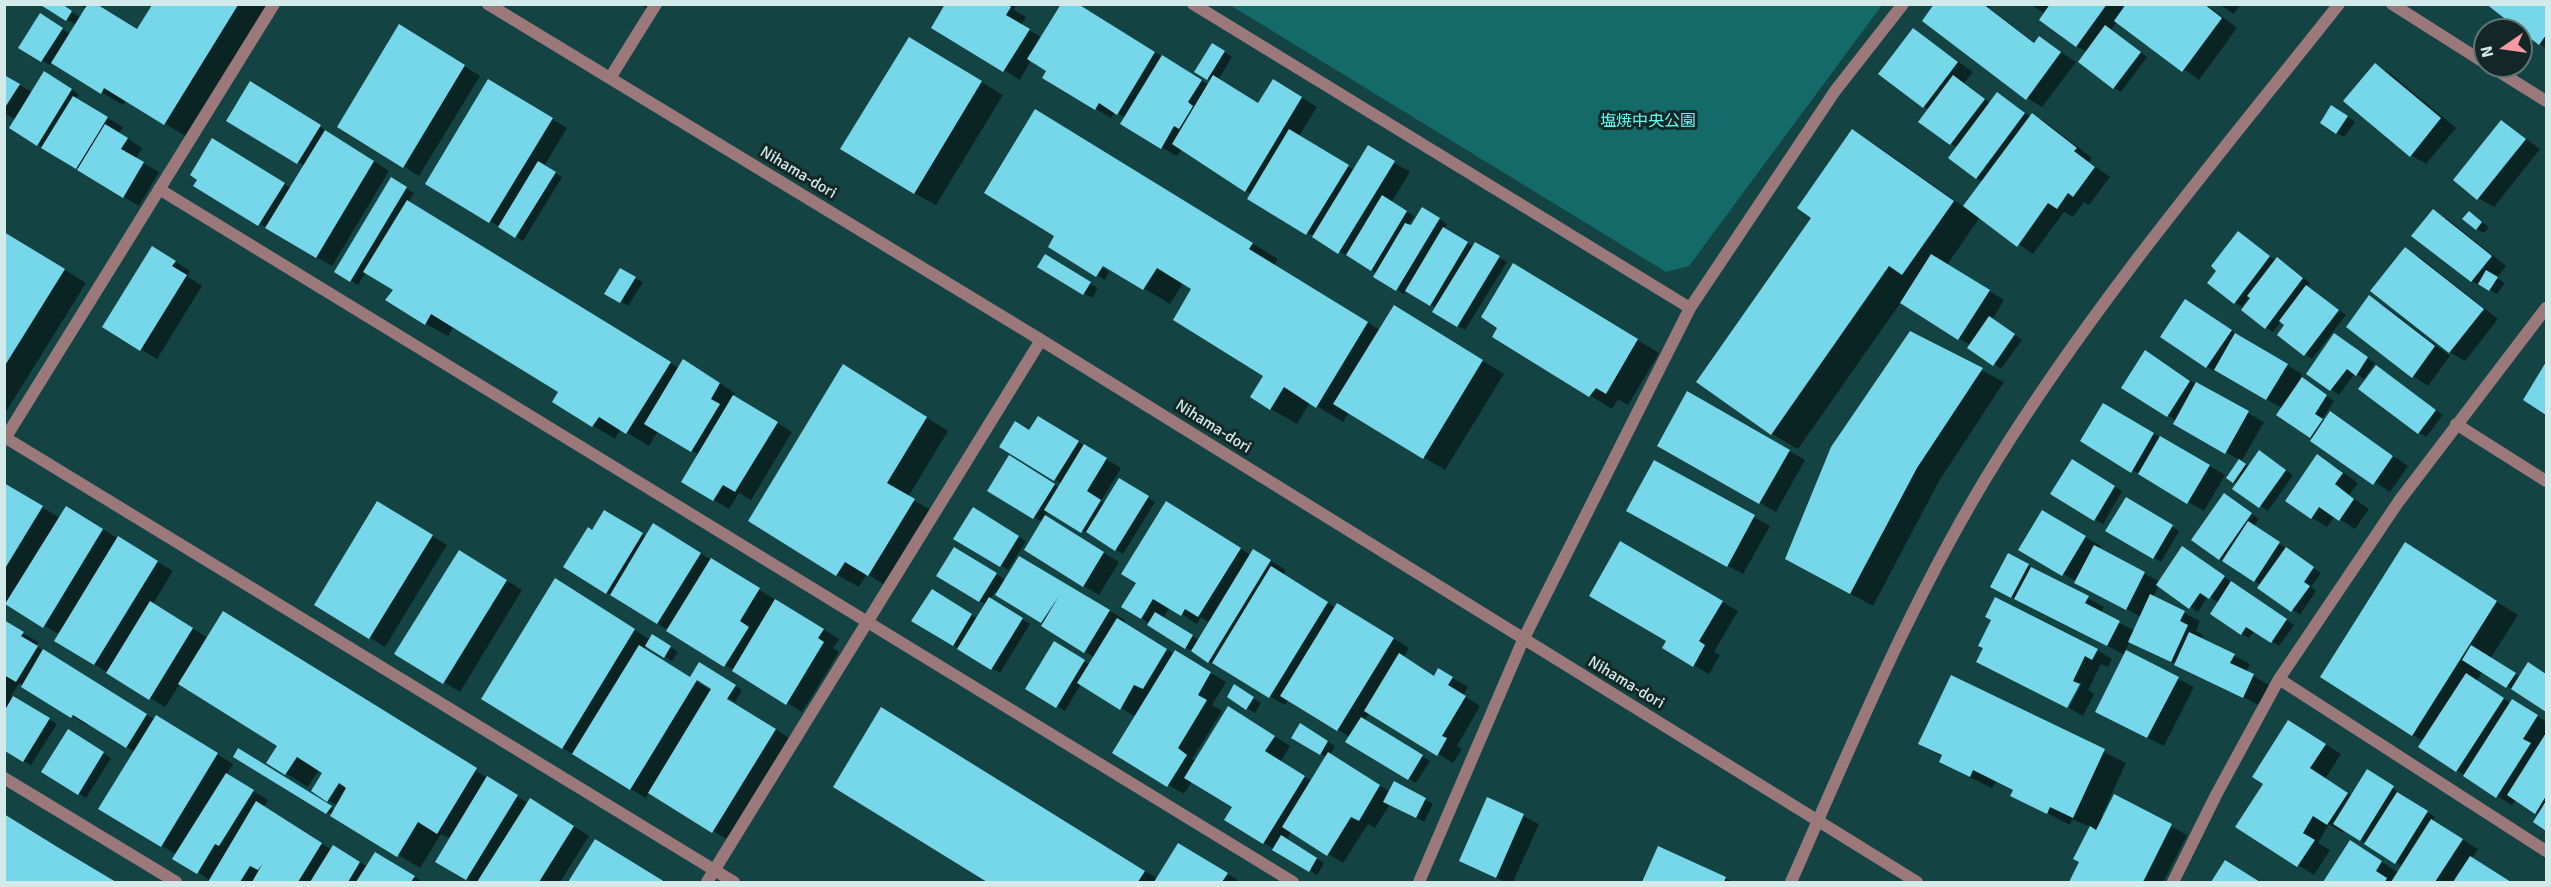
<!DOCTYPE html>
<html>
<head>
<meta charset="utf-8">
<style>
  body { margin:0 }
  #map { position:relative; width:2551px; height:887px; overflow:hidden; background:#134443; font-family:Signika,sans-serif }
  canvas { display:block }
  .frame { position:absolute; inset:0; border:6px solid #d2eae9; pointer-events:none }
  .north { position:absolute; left:2473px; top:18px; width:60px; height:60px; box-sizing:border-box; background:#132726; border:2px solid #5f7574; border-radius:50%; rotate:257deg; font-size:16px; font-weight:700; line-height:24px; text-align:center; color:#d2eae9 }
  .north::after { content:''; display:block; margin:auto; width:21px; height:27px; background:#f49aa4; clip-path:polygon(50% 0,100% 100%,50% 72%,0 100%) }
</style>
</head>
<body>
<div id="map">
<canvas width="2551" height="887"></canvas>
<div class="frame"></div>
<div class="north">N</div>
</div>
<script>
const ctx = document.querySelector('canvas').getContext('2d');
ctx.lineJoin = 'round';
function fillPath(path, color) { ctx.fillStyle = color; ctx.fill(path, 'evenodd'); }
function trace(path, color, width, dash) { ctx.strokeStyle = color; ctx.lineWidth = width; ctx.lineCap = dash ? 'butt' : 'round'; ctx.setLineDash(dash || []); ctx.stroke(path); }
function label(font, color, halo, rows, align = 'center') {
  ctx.font = font + ' Signika,"Noto Sans JP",sans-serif'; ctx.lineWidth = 6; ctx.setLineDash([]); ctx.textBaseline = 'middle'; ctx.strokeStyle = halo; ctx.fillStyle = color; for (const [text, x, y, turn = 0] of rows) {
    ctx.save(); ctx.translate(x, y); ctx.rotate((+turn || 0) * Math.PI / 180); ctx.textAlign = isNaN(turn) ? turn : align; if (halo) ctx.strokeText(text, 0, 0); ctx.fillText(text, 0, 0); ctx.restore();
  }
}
const green = new Path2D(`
  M1230 5H1882L1689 266 1666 272Z`);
const shadow = new Path2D(`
  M42 4H59L81 18 86 9 79 4H96L138 30 154 4H267L187 137 126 100 123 105 52 62 50 65 20 48 40 15 70 34 76 25Z
  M639 4H653L650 10Z
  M947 4H1016L1014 10 1026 17 1021 25 1042 38 1076 4 1209 85 1211 81 1197 72 1213 45 1232 57 1218 80 1259 104 1289 90 1317 107 1299 136 1354 170 1368 147 1410 172 1391 203 1414 216 1408 226 1411 227 1430 213 1447 224 1444 229 1474 247 1476 244 1507 262 1465 330 1434 311 1436 308 1407 290 1404 294 1375 276 1377 273 1249 198 1251 194 1182 149 1177 156 1161 147 1126 118 1115 112 1111 118 1044 78 1049 71 1031 60 1020 80 933 27Z
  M1936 4H1992L1989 8 2035 43 2039 38 2076 62 2042 107 2027 98Z
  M2030 4H2119L2125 9 2128 4H2206L2237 28 2199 80 2117 21 2111 30 2147 57 2121 92 2114 88 2087 52 2076 46 2045 14Z
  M2218 4H2241L2234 14Z
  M2488 4H2546V48L2540 44Z
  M1914 30 1973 72 1964 83 1990 103 1997 94 2031 117 2033 115 2048 124 2092 158 2089 162 2110 177 2089 205 2084 202 2073 217 2064 212 2033 254 1980 217 1947 265 2004 300 1992 320 2022 340 2001 369 1970 345 1901 302 1798 449 1772 434 1813 218 1853 131 1879 147 1964 207 1983 182 1976 178 1957 148 1920 122 1929 110 1880 74Z
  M415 35 480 76 419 176 339 126Z
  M931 51 1003 95 936 205 914 193Z
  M2375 65 2391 74 2456 128 2426 164 2411 155Z
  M45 73 79 94 76 99 123 127 119 133 142 148 136 159 159 172 139 206 11 128 16 120 4 113V76L33 93Z
  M504 90 567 128 544 166 562 177 523 241 427 183Z
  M266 92 389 171 332 266 195 186 228 149 291 188 305 166 228 120Z
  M2340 111 2355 122 2344 137 2337 133Z
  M2502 122 2540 149 2494 207 2478 198Z
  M1062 127 1278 259 1274 265 1380 330 1416 320 1504 374 1445 470 1349 412 1343 422 1310 402 1297 424 1271 409 1252 397 1265 375 1193 289 1183 283 1170 304 986 193Z
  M392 179 414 193 408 203 679 368 699 370 735 393 733 396 792 432 751 500 739 493 729 509 683 481 699 455 658 431 649 446 621 429 615 439 554 402 560 391 454 326 448 336 426 324 395 290 366 272 358 285 336 271Z
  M2433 211 2449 220 2506 266 2497 278 2505 283 2497 294 2472 281 2414 236Z
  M2469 213 2489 227 2484 233 2476 229Z
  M4 232 86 283 4 415Z
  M2238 233 2276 261 2278 259 2285 263 2310 283 2307 287 2346 315 2312 359 2305 354 2286 325 2281 321 2273 332 2265 327 2253 298 2250 296 2242 307 2234 302 2219 271Z
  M1054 238 1109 272 1105 280 1050 246Z
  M2405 249 2421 258 2498 319 2465 361 2449 352Z
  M1046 256 1098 288 1092 298 1039 266Z
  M168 257 190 271 187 276 202 286 157 359 104 327Z
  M620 270 643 282 628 306 606 293Z
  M1536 278 1659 353 1628 405 1618 399 1612 409 1494 336Z
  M2369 297 2385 306 2450 356 2428 386 2413 376Z
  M2201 310 2246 341 2302 374 2300 378 2334 401 2322 419 2325 421 2331 413 2408 466 2390 492 2278 415 2282 408 2207 367 2162 337Z
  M1910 333 2004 382 1939 481 1873 606 1809 571Z
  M2342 340 2375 363 2364 379 2355 373 2339 395 2308 373Z
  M2161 361 2196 384 2264 422 2241 462 2249 467 2267 457 2293 475 2268 511 2234 488 2237 484 2228 478 2240 460 2175 424 2177 421 2123 388Z
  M2546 365V413L2525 399Z
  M2385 372 2443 415 2426 437 2418 432Z
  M865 379 948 431 908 497 936 513 890 588 867 574 859 587 837 575Z
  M1688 393 1805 460 1776 512 1659 445Z
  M2104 405 2225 475 2204 511 2082 441Z
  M1054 427 1121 468 1101 501 1105 504 1120 480 1155 502 1123 554 1048 511 1044 517 1119 562 1099 595 1084 586 1042 522 989 490 1009 457 1059 487 1061 483 1001 446 1030 432Z
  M2072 461 2122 491 2103 524 2052 494Z
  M2333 465 2358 483 2349 495 2369 509 2355 529 2335 516 2327 527 2312 518Z
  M4 484 60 518 82 517 173 571 153 604 208 638 245 625 497 784 528 803 546 809 589 836 560 882H473L437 861 451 839 441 834 420 868 235 756 239 750 335 810 338 806 313 791 325 773 319 769 308 787 269 763 279 745 180 684 165 707 56 641 60 635 5 602 4 604Z
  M2126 499 2179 531 2161 562 2107 530Z
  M2232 500 2259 519 2254 526 2321 573 2311 587 2316 591 2300 615 2261 585 2219 559Z
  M974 509 1026 541 1008 570 955 538Z
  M393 512 447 545 385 647 316 605Z
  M1182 512 1251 555 1254 551 1286 570 1283 575 1336 608 1353 614 1409 648 1403 658 1435 677 1439 670 1468 687 1463 695 1480 706 1457 746 1462 749 1453 763 1370 712 1364 721 1430 761 1416 783 1347 741 1350 737 1289 699 1285 705 1186 648 1123 606ZM1170 607 1197 624 1201 617 1210 623 1199 640 1163 618Z
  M2042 512 2101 546 2099 549 2160 582 2190 553 2294 625 2279 646 2255 630 2249 638 2241 634 2219 603 2208 596 2198 612 2159 585 2153 597 2200 621 2196 631 2203 635 2201 639 2250 664 2246 672 2269 685 2259 705 2130 641 2125 651 2194 687 2164 746 2112 720 2125 655 1992 587 2009 555 2104 607 2101 613 2135 631 2141 617 2020 550Z
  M1754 517 1770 526 1743 574 1644 520Z
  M620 521 647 537 669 534 839 639 833 648 839 652 802 712 606 592 593 531Z
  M1621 543 1738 611 1714 652 1720 655 1709 674 1664 648 1668 640Z
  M955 549 1006 580 1020 558 1125 620 1123 623 1174 654 1191 661 1226 682 1212 705 1222 711 1192 759 1196 761 1244 717 1290 746 1280 762 1312 781 1326 757 1293 737 1300 725 1335 746 1330 755 1390 792 1394 783 1433 804 1424 822 1390 804 1375 828 1368 824 1343 863 1291 832 1286 840 1324 863 1317 875 1226 820 1234 807 1192 781 1184 794 1114 753 1136 717 1081 684 1065 711 1027 688 1055 643 1090 665 1095 658 995 592 990 599 1030 624 1000 673 913 621 932 591 978 619 987 605 938 575Z
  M2427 557 2518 615 2490 659 2520 677 2528 664 2546 674V710L2483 671 2476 681 2511 703 2528 710 2546 722V829L2535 822 2540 815 2516 800 2512 805 2497 796 2420 747 2424 741 2412 735Z
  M475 561 522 590 460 692 397 654Z
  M571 589 650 640 652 636 678 652 672 661 646 645 644 650 712 691 724 698 699 664 742 690 735 702 729 698 728 700 791 739 728 840 649 792 646 798 630 789 483 699Z
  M1992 620 2097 650 2112 659 2108 667 2101 664 2088 690 2094 694 2083 716 2069 708 2082 683H2078L2066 707 1984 648Z
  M4 622 38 642 36 646 53 656 155 720 172 726 233 764 226 775 268 800 263 808 332 850 349 856 368 867 391 863 423 882H211L177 855 100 808 135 752 89 723 87 725 72 716 19 683 11 696 57 724 31 765 4 749Z
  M1952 677 2126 763 2102 815 2104 816 2114 796 2187 835 2163 882H2071L2081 862 2091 827 2072 819 2070 825 2012 795 2015 791 1996 782 1992 788 1963 774 1941 761 1943 757 1920 744Z
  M1234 687 1261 703 1255 713 1229 697Z
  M908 724 1158 879 1194 854 1241 882H989L835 786Z
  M69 731 111 758 86 798 43 772Z
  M2304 731 2341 754 2325 779 2352 796 2368 772 2435 817 2432 821 2478 849 2472 858 2510 882H2325L2351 842 2399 873 2403 867 2345 830 2343 833 2329 824 2318 843 2330 850 2314 875 2237 827Z
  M1488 799 1539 824 1513 882H1505L1461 861Z
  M4 814 115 882H4Z
  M596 841 611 850 664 882H570Z
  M1659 848 1725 878 1733 882H1644Z
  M2226 862 2241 871 2259 882H2213Z`);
const building = new Path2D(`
  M39 4H62L72 11 66 21Z
  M945 4H1007L1011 7 1006 15 1030 29 1003 72 931 28Z
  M1061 4H1078L1155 52 1117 115 1099 103 1095 110 1042 78 1046 71 1027 59Z
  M1934 4H1983L2034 43 2039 36 2061 52 2026 100 1922 21Z
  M2050 4H2107L2076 47 2039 20Z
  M2126 4H2204L2222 18 2182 72 2114 21Z
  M2486 4H2546V35L2539 45Z
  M87 5H98L137 29 152 5H238L164 125 104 88 101 94 51 63Z
  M40 13 63 28 41 62 18 48Z
  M399 24 465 65 403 168 337 127Z
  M2105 25 2141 52 2113 89 2078 62Z
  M1913 28 1958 62 1923 108 1878 74Z
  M909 37 982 81 914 194 840 149Z
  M1212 43 1225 51 1207 80 1194 72Z
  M1162 55 1202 80 1188 102 1193 106 1179 129 1174 126 1161 149 1120 124Z
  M2375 63 2441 118 2410 157 2343 101Z
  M44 71 72 89 37 146 9 128Z
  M4 75 20 84 4 109Z
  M1213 75 1258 103 1273 79 1302 97 1245 192 1172 144Z
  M1953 75 1985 99 1950 145 1918 122Z
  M488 79 553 118 489 223 425 184Z
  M250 81 321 125 297 164 226 121Z
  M1997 92 2025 113 1976 179 1948 158Z
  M73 96 108 117 76 169 41 148Z
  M2331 105 2348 116 2336 134 2320 123Z
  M1035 109 1253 243 1249 249 1368 322 1316 408 1284 387 1270 410 1250 397 1263 376 1173 320 1191 289 1157 268 1143 290 1103 266 1096 277 1048 247 1054 236 984 193Z
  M2032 113 2077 148 2074 151 2095 167 2073 197 2068 193 2057 209 2048 203 2017 247 1963 206Z
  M2501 120 2526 139 2477 200 2453 180Z
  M105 124 128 138 121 149 144 162 123 198 77 170Z
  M1289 129 1349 165 1306 235 1247 199Z
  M1852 129 1954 201 1902 275 1889 266 1771 435 1696 382 1811 218 1797 208Z
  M325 130 374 161 316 258 265 228Z
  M212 138 285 183 258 226 193 186 197 180 190 175Z
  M1368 145 1395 161 1338 254 1312 237Z
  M538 161 556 172 515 238 498 227Z
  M391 177 407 187 350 282 334 272Z
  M1382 195 1407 211 1371 271 1346 255Z
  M407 200 671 362 626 434 599 417 592 427 552 402 558 392 431 314 425 325 385 300 393 290 363 272Z
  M1422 207 1440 218 1396 291 1373 277 1405 223 1411 225Z
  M2433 209 2492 256 2471 282 2411 236Z
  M2469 211 2482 222 2476 230 2462 219Z
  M1443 227 1468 242 1430 306 1405 291Z
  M2238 231 2270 256 2234 304 2207 283 2216 271 2211 266Z
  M4 232 65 269 4 367Z
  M1475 242 1500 256 1457 327 1432 312Z
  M152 246 176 261 172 266 187 275 140 351 102 327Z
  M2405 247 2484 309 2449 353 2370 291Z
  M1045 254 1091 282 1083 295 1037 267Z
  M1931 254 1990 290 1958 340 1900 303Z
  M2277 257 2303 278 2265 329 2241 310 2250 298 2247 296Z
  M1513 263 1638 339 1606 394 1596 388 1589 397 1492 337 1497 328 1481 317Z
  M620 268 636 277 620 303 604 294Z
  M2486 270 2498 277 2489 291 2478 284Z
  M2306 285 2339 310 2304 356 2277 335 2284 325 2279 321Z
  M2369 295 2435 346 2412 378 2346 327Z
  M2185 299 2232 330 2206 368 2160 337Z
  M1394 305 1483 360 1423 459 1333 404Z
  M1989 316 2015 334 1993 366 1967 348Z
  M1910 331 1983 368 1917 468 1850 594 1785 559 1831 447Z
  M2235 333 2288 364 2266 400 2214 370Z
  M2334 333 2368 357 2356 376 2347 369 2330 391 2306 374Z
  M2145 350 2190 381 2167 417 2121 388Z
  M683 359 720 383 711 399 720 404 691 452 644 424Z
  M2546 362V415L2523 400Z
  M843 364 927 417 887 483 915 499 868 576 845 562 836 576 748 521Z
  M2376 365 2436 410 2418 434 2358 389Z
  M2302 377 2327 395 2315 414 2323 419 2310 438 2276 415Z
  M2196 382 2249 411 2225 454 2173 424Z
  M1687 391 1790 450 1759 504 1657 446Z
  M733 395 778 422 735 492 723 485 713 501 681 482Z
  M2103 403 2154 433 2131 473 2080 441Z
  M2330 411 2393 456 2373 485 2310 441Z
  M1038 416 1079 441 1054 481 999 447 1015 421 1029 430Z
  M2160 436 2210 465 2187 504 2138 474Z
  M1084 444 1107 458 1087 491 1101 500 1081 533 1044 510Z
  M2259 450 2286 470 2259 508 2232 489Z
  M2317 454 2343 473 2335 484 2354 499 2339 521 2319 507 2311 519 2285 501Z
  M1009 455 1055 484 1033 519 987 491Z
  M2072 459 2115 486 2094 521 2050 494Z
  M2239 459 2246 464 2233 483 2226 478Z
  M1654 460 1755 515 1727 567 1626 511Z
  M1119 478 1149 496 1115 551 1086 532Z
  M4 483 43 506 4 570Z
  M2224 493 2252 513 2219 560 2191 540Z
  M2126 497 2173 525 2153 559 2105 531Z
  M377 501 433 535 369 639 314 605Z
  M1166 501 1241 548 1198 617 1185 609 1181 616 1153 599 1141 619 1121 607 1136 583 1121 574Z
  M66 506 103 529 43 628 5 604Z
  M973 507 1019 536 1000 567 953 539Z
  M604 510 643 533 606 594 563 567 588 527 592 530Z
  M2042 510 2086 536 2062 576 2018 550Z
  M1045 515 1104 552 1083 587 1024 550Z
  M2248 521 2280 542 2254 582 2222 561Z
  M653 523 701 553 657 624 610 595Z
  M118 536 158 561 94 665 54 641Z
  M1620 541 1723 601 1699 641 1705 645 1693 667 1662 648 1666 641 1589 596Z
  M2405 542 2497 601 2412 736 2320 677Z
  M2094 545 2145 572 2126 610 2074 583Z
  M2182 546 2225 576 2209 599 2200 593 2189 609 2156 585Z
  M954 547 997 573 979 602 936 576Z
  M2286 547 2314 567 2304 582 2310 586 2291 612 2257 588Z
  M1253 549 1271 560 1208 663 1191 651Z
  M459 550 507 580 443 684 394 654Z
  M2008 553 2029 564 2011 598 1990 587Z
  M1019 556 1110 610 1084 653 1041 626 1059 596 1041 623 995 595Z
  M711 558 760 588 740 621 749 627 724 667 666 631Z
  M1271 566 1328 602 1269 698 1212 663Z
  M2031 567 2089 596 2085 603 2120 621 2107 646 2014 599Z
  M555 578 635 629 562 749 481 699Z
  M2231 581 2287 619 2271 643 2246 627 2241 635 2210 614Z
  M932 589 972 614 953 646 911 621Z
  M2150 594 2185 611 2180 621 2188 625 2171 662 2128 642Z
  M989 597 1023 618 991 670 957 649Z
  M1995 597 2098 649 2092 660 2085 656 2073 681 2080 684 2067 708 1976 662 1983 648 1978 646 1991 620 1985 617Z
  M775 599 824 629 818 638 824 642 786 705 732 671Z
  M150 601 193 628 149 700 106 673Z
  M1337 603 1394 638 1337 731 1280 696Z
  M223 611 477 768 437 834 418 822 397 857 330 816 346 788 339 783 327 802 311 791 322 773 297 757 285 775 266 763 277 746 178 684Z
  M1155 612 1193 635 1185 649 1147 625Z
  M1117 618 1167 649 1143 689 1134 685 1120 710 1077 683Z
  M4 620 24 632 21 636 38 646 16 682 4 675Z
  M2189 632 2235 654 2230 663 2254 674 2243 698 2174 665Z
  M652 634 671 646 664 658 645 646Z
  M1054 641 1085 660 1056 708 1025 689Z
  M639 645 690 677 699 662 736 685 727 699 776 729 712 833 648 793 711 689 697 680 630 790 572 754Z
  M2471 645 2516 673 2506 688 2462 660Z
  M43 649 147 714 126 748 73 715 71 718 21 687Z
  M1175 650 1211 672 1198 695 1207 700 1178 748 1187 755 1167 787 1112 753Z
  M2126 650 2179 677 2147 738 2095 712Z
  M1399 653 1434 676 1438 668 1453 677 1448 685 1466 696 1442 736 1447 738 1437 756 1364 711Z
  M2528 662 2546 674V712L2511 689Z
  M2466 673 2504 698 2456 772 2418 747Z
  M1951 675 2105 749 2073 818 2050 807 2047 814 2010 796 2013 790 1973 770 1970 777 1939 762 1942 755 1918 744Z
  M1234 684 1254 697 1246 710 1227 697Z
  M13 696 50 718 23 762 5 751V710Z
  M2512 699 2538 715 2523 739 2531 743 2496 798 2463 776Z
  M1228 706 1275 736 1265 751 1305 776 1263 844 1224 820 1232 807 1184 778Z
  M881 707 1145 871 1138 882H987L833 787Z
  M156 715 218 753 161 847 98 809Z
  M1361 717 1423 755 1408 780 1345 742Z
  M2288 720 2326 744 2310 768 2348 793 2327 825 2313 816 2303 833 2315 840 2297 867 2235 827 2263 784 2252 777Z
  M1300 723 1328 741 1320 755 1291 738Z
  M68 729 104 752 78 795 41 772Z
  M2546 733V796L2535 814 2507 795Z
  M238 748 332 806 326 814 233 757Z
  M1328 752 1380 785 1359 821 1351 817 1327 856 1282 827Z
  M2367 769 2394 786 2360 841 2333 824Z
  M226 773 254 790 219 846 215 844 197 874 172 859Z
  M487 776 518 795 466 880 435 862Z
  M1394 781 1426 798 1416 818 1383 802Z
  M2397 792 2428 811 2395 864 2364 844Z
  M2114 794 2172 824 2143 882H2069L2079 862 2073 859 2090 826 2096 830Z
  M1487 797 1524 814 1496 878 1459 861Z
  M530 798 574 826 539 882H477Z
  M256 801 322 843 298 882H252L263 863 258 870 250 866 240 882H208Z
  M2546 801V831L2533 822Z
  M4 814 64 851 116 882H4Z
  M2431 819 2463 839 2435 882H2391Z
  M1281 835 1317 858 1309 872 1272 850Z
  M595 839 665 882H568Z
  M2350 840 2382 861 2376 871 2387 878 2385 882H2323Z
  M1178 843 1228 873 1222 882H1154Z
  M333 845 360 862 348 882H310Z
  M1658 846 1726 877 1724 882H1642Z
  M375 852 415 876 411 882H356Z
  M2470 856 2511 882H2453Z
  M2225 860 2260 882H2211Z`);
const minor = new Path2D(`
  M1193 4 1690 308
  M2392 4 2485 63
  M2490 66 2546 101
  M610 78 656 4
  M159 189 1293 882
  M2456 424 2546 481
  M6 438 734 882
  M4 440 274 4
  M2279 679 2546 851
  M4 778 176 882
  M707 882 1041 340
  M1419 882 1523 640 1690 308 1835 91 1903 4
  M2173 882 2216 795 2279 679 2399 501 2546 308`);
const tertiary = new Path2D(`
  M488 4 1041 340 1917 882
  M1791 882C1854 739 1914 593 1997 460 2097 299 2221 153 2339 4`);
const parkNames = [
  ["塩焼中央公園",1648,122]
];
const streetNames = [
  ["Nihama-dori",798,173,31],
  ["Nihama-dori",1213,427,32],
  ["Nihama-dori",1626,683,31]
];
fillPath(green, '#146a68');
fillPath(shadow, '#0007');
fillPath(building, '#76d6ea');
trace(minor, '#9b797b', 12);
trace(tertiary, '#9b797b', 12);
label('16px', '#66f9f5', '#132726', parkNames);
label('16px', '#d2eae9', '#132726', streetNames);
</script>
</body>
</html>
